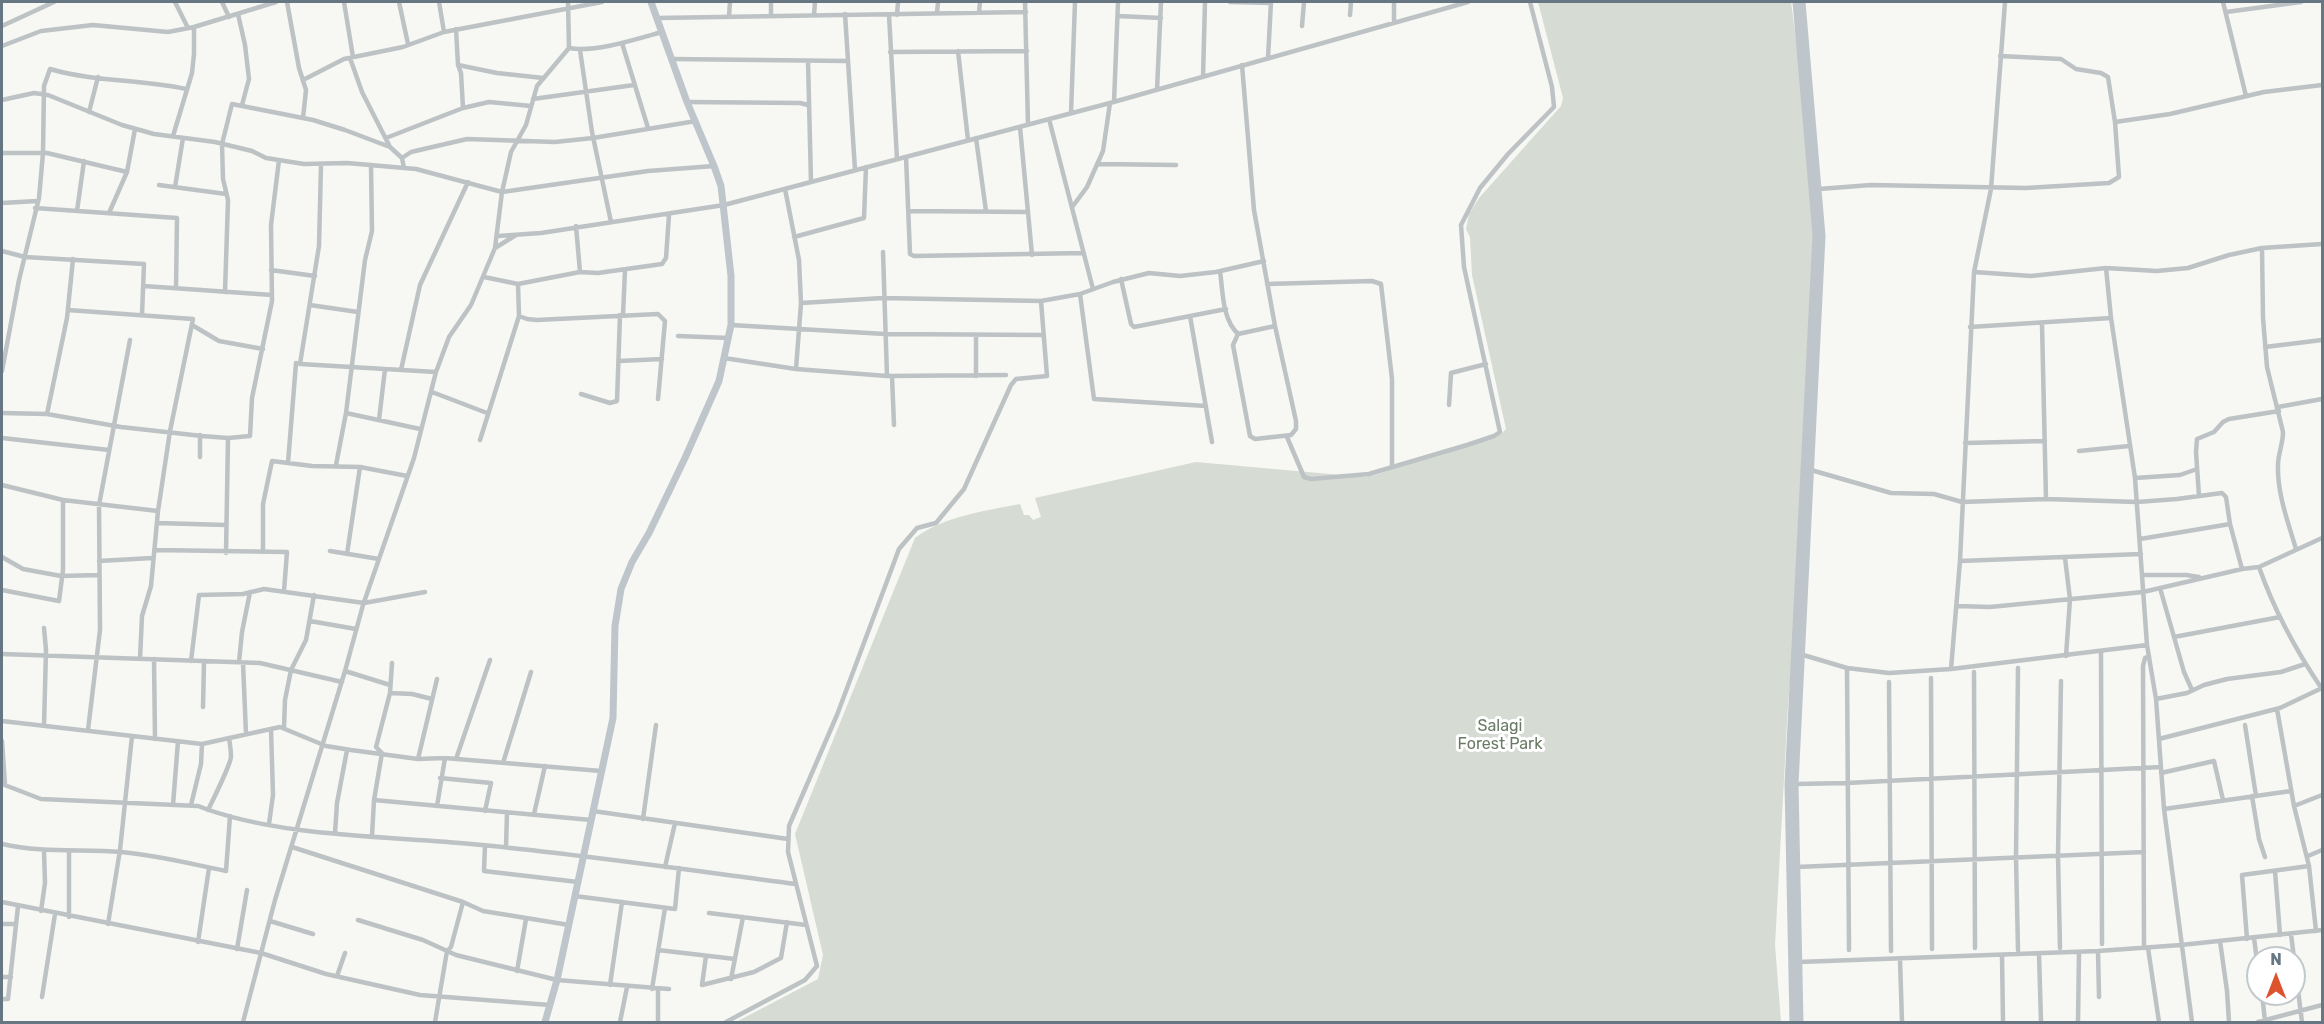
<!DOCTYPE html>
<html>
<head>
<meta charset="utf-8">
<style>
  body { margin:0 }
  #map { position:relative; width:2324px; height:1024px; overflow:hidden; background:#f7f7f3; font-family:Rubik,sans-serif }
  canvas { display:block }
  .frame { position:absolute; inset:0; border:3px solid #667783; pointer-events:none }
  .north { position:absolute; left:2246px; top:946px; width:60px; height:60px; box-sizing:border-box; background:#fff; border:2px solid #c2c9cd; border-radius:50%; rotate:0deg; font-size:16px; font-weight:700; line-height:24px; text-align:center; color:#667783 }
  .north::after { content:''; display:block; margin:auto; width:21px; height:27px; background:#dd532d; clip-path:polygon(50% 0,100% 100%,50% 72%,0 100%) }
</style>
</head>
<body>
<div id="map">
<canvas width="2324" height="1024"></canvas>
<div class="frame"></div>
<div class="north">N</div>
</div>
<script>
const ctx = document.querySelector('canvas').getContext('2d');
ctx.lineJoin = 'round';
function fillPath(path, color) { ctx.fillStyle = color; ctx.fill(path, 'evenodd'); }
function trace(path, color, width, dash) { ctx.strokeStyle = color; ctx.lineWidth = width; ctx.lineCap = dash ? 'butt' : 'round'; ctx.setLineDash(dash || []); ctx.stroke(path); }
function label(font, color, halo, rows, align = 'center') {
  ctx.font = font + ' Rubik,sans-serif'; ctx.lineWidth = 6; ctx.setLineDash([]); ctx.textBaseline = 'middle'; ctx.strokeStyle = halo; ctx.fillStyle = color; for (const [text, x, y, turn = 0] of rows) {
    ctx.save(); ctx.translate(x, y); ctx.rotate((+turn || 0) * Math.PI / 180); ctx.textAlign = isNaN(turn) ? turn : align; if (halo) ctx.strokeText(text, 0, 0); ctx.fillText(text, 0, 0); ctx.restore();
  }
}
const green = new Path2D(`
  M1538 2H1791L1800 70 1816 243 1808 477 1788 705 1775 945 1781 1022H736L818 979 823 955 795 834 915 538C944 516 985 511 1020 504L1024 515H1029L1033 520 1041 517 1035 498 1196 462 1363 477 1375 475 1502 433 1506 429 1472 275 1470 237 1466 229 1469 214 1479 198 1561 106 1563 98Z`);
const street = new Path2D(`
  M175 2 188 28
  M222 2 229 17
  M287 2 299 68 306 90 303 118
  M344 2 353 57
  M399 2 408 44
  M439 2 444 32
  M771 2V15
  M1025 2 1028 125
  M1230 2 1271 3
  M2223 2 2246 96
  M979 12 980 2
  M2226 12 2301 2
  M937 13 938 2
  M238 14 245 45 249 79 242 105
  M845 14 855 170
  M814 15 815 2
  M889 15 897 159
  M897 15 898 2
  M1350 15 1351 2
  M729 16 730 2
  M1118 16 1161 18
  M657 18 1026 12
  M1394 22V2
  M2 26 54 2
  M1302 26 1304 2
  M456 29 458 65 461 73 463 108
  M622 43 648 128
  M2 46 41 31 93 25 168 32 194 27 276 2
  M569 48C594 53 637 39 662 32
  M580 50 592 132 611 222
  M958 51 968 140
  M890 52 1027 51
  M350 58 362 92 390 147
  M1268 58 1271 2
  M672 59 847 61
  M808 61 811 182
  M458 65 497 73 543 78
  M1203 77 1205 2
  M303 80 344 59 403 47 444 32 602 2
  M1157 90 1161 2
  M533 99 634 85
  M2 100 34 93 48 95 122 125 154 134 215 142 252 151 266 158 304 164 347 163 416 169 502 192 648 171 714 166
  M687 102 800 103 808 105
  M1114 102 1118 2
  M89 112 98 77
  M1071 113 1075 2
  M1049 119 1093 289
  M2115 122 2170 114 2264 92 2322 85
  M1020 127 1032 255
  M173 136 192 73 194 54V27
  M386 138 463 108 489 102 531 106
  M976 138 986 211
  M2 153H47L127 172
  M906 157 910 254 914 256 1084 253
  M402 158 411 152 467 139 555 142 593 138 696 121
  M1098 164 1176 165
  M321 165 319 246 300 364 436 372
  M159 185 226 194
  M175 187 183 138
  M785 189 799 260 801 303 796 369
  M1819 189 1871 185 2026 188 2109 183 2119 177 2115 122 2108 77 2101 73 2076 69 2061 59 2000 56
  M2 203 37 201
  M1073 206 1087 187 1103 151 1110 103
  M35 208 177 218 176 288
  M77 211 84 161
  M909 211 1028 212
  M109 213 127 172 135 129
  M576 226 580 272
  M498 236 541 233 724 205 1110 103 1468 2
  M794 237 864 218 866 167
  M495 248 516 235
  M2262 248 2263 318 2267 367 2283 432C2283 444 2278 454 2278 465 2277 493 2288 522 2296 549
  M2 251 25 257 144 264 142 315
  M883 252 887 376
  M2106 268 2111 318 2135 478 2147 645 2156 699 2164 809 2192 1022
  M271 270 315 276
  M1220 271C1223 292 1222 319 1238 334L1275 326
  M1974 272 2031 276 2106 268 2157 271 2188 268 2229 255 2262 248 2322 244
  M484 277 518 284 580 272 598 273 662 264 666 258 669 215
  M1121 279 1131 324 1134 327 1226 309
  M1267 284 1372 281 1381 284 1392 379V467
  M144 286 272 295
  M225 292 228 200 223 179 222 144 232 104 313 120 345 130 390 147 402 158 404 168
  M1080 294 1094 399 1206 406
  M801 303 883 298 1041 301 1080 294 1113 282 1149 273 1180 276 1216 272 1264 261
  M310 305 358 312
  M68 310 193 319 170 431 158 511 151 586 142 616 140 659
  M623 315 625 270
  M519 316 527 319 537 320 658 314 665 321 658 399
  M1190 316 1212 442
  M2042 324 2046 499
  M192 325 219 341 263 349
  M731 325 885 334 1043 335
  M1970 327 2111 318
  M1238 334 1233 345 1250 436 1255 439 1291 435 1296 429V421L1275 326 1254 210 1242 65
  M678 336 729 338
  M2265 347 2322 340
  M724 358 796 369 887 376 1006 375
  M619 361 662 359
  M401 370 420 285 468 182
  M2 371 19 280 39 198 43 153 44 86 50 69C94 82 141 79 186 89
  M892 376 894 425
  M976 376V335
  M432 392 487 413
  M581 394 610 403 617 401 620 315
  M1449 405 1451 373 1486 364
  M2278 407 2322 399
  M2 413 47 414 121 427 202 436 228 438 250 436 252 398 272 301 271 225 279 160
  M346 413 420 429
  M47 414 67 318 73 259
  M379 420 385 369
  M200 435V457
  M1287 437 1304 477 1311 479 1369 474 1467 445 1494 436 1500 432 1464 267 1461 225 1480 188 1508 154 1554 107 1552 87 1530 2
  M2 438 109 450
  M480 440 519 316 518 284
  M1965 443 2045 441
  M2079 451 2129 446
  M288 463 296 363
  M336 465 346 413 365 260 372 231 371 165
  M1811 470 1891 493 1934 494 1962 502 2046 499 2137 502 2177 499 2222 493 2226 497 2230 524 2242 569
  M2135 478 2180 475 2197 469
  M2 485 63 500 158 511
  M2199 496 2196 452 2197 439 2214 432 2223 422 2229 419 2279 411
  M157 523 226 525
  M2140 539 2230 524
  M155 550 287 552 284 591
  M330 551 379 559
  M263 552V504L272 461 312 466 360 467 407 476
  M226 553 228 438
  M347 554 360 467
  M2 557 23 569 61 576 99 575
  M2065 558 2070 599 2066 656
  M99 561 152 558
  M1960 561 2141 554
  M2259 567C2274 610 2297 652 2322 689
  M2142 575H2186L2199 577
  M2160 588 2184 672 2192 690
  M2 590 59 601 63 570V500
  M1957 606 1990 607 2143 592 2242 569 2259 567 2322 538
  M310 621 356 629
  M44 628 46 650 44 726
  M2174 637 2280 617
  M2101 651 2102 944
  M2 654 260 663 342 682
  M1800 654 1847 668 1889 673 1951 669 2147 645
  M154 659 155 739
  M191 661 199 595 243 594 264 589 364 603 425 592
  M239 662 242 632 250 592
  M243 663 246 734
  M1847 668 1849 950
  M2018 668 2016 858 2018 950
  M1951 669 1960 561 1974 272 1991 189 2005 2
  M345 671 390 685
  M1974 672 1975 948
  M1931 678 1932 949
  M1889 682 1891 951
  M390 693 412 694 432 699
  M2156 699 2187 693 2204 685 2227 679 2281 672 2305 664
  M203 707 204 661
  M2 721 202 744 280 727 326 746 351 750 418 759 445 758 601 771
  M2245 725 2256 796
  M284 728 285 700 291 670 306 640 314 595
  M88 730 100 630 99 505 130 340
  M2159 739 2280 708 2322 688
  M2 741 5 785
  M418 759 437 679
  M456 759 490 660
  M503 763 531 672
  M2161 773 2214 761 2223 800
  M440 778 491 783 485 811
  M2 784 41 799 198 806C277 837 385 836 471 844 580 854 688 870 796 884
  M1795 784 1847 783 2161 767
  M2252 796 2259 839 2265 857
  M374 800 591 820
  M173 805 178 741
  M191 805 201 764 202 744
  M437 806 445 758
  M2294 806 2322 795
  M2164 809 2291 791
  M208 810C212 802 230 765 231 757 231 751 230 744 229 738
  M593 811 788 839
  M534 814 545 766
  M643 819 656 725
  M269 824 273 795 271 729
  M335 833 337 803 347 750
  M372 836 374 800 382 753 376 747 390 693 392 663
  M2 844C41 853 81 849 121 852 157 855 191 864 226 871L230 816
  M485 845 484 871 578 882
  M292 847 463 902 483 911 569 925
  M506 847 507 812
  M2308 856 2322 850
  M2309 866 2316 931
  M665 867 675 823
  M1797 867 2144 852
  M2275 871 2280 935
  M575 896 675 909 679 868
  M2 902 261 953 326 974 420 995 550 1005
  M41 911 45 883 44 851
  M709 913 806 925
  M69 917V851
  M358 920 423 940 456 955 557 980 669 989
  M270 921 313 934
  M2 924H16
  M108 924 120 850 132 736
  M2291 934 2302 1022
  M2254 938 2258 968
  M2247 939 2242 875 2309 866 2294 806 2277 709
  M2220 941 2227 991 2229 1022
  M198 942 209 868
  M2060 948 2058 856 2061 681
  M2144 948 2143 666 2145 658 2149 656
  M2148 948 2159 1022
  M237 949 247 890
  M658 950 735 959
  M2098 951 2099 997
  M2039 954 2041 1022
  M706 956 702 985 754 972 781 958 787 922
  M2002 956 2003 1022
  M1900 959 1902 1022
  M1799 962 2098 951 2181 945 2322 930
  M517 971 526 919
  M337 976 345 953
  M2 977H11
  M731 979 743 917
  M610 985 622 902
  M652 989 665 908
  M658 989V1022
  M2262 994 2265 1021
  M42 997 55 914
  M2 999H8L18 906
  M243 1022 275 900 345 671 363 605 414 458 436 372 449 337 471 305 495 248 502 192 511 152 526 125 537 86 569 48 568 2
  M435 1022 447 951 451 947 463 902
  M620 1022 627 987
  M726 1022 805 980 817 966 788 852 789 826 837 715 899 549 917 528 936 523 964 489 1011 385 1016 379 1047 376 1041 301
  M2078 1022 2079 952
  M2258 1022 2322 1005`);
const secondary = new Path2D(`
  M545 1022 557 980 613 718 615 626 621 589 632 562 649 533 685 458 719 381 731 325V276L721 186 714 166 687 102 651 2
  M1793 1022 1788 784 1816 235 1796 2
  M1800 1022 1795 784 1822 236 1802 2`);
const parkNames = [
  ["Salagi",1500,726],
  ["Forest Park",1500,744]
];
fillPath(green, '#d6dbd3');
trace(street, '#bdc2c5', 4.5);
trace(secondary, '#bec6cb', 7);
label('16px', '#6a7b65', '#fff', parkNames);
</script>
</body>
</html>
